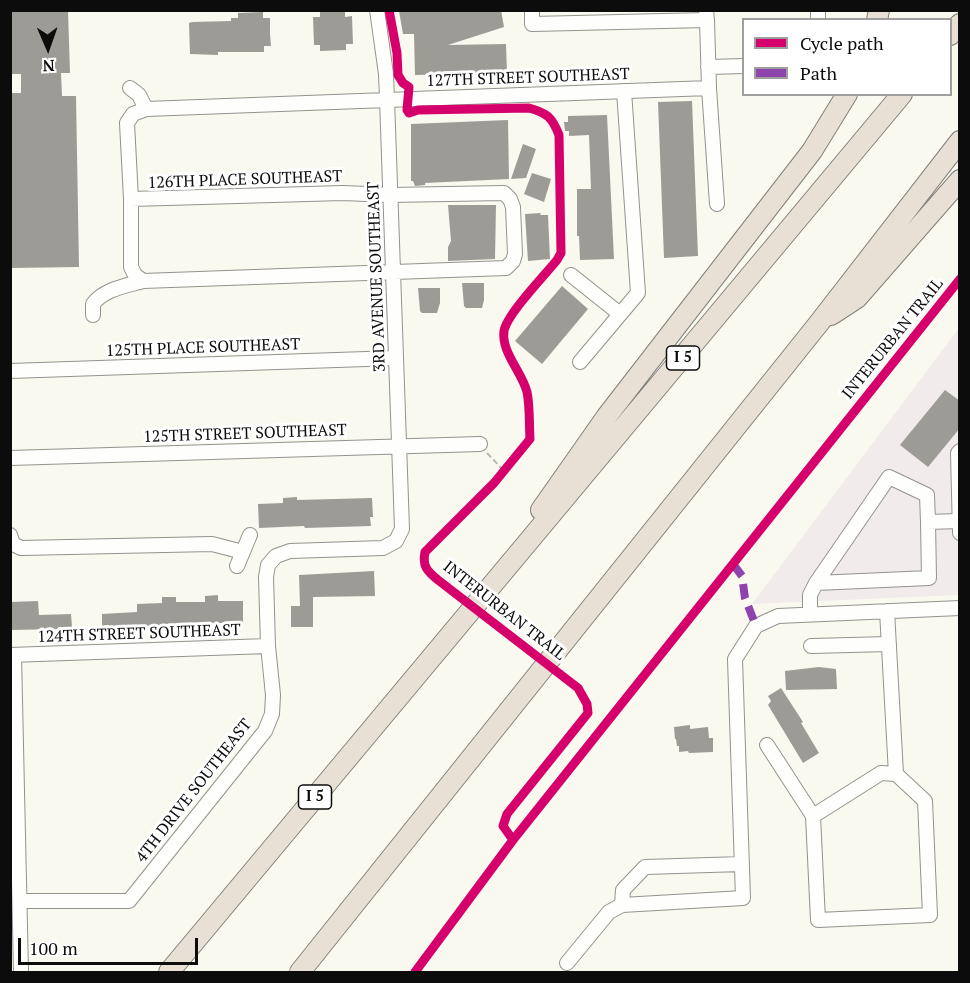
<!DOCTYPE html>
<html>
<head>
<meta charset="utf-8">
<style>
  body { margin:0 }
  #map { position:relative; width:970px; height:983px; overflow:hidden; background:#faf9ef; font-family:"PT Serif",serif }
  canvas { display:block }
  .frame { position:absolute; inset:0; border:12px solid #0c0c0c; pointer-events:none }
  .legend { position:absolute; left:742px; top:18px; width:210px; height:78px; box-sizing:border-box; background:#fff; border:2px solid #9e9e9e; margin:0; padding:8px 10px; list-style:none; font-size:18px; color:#0c0c0c }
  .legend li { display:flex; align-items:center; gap:12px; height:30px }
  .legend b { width:30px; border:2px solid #9e9e9e }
  .north { position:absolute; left:18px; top:18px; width:60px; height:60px; -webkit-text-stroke:4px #fff; paint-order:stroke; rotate:178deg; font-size:16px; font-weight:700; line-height:24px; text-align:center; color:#0c0c0c }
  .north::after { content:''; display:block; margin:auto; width:21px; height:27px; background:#0c0c0c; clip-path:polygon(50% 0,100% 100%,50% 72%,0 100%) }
  .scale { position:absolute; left:18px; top:938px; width:180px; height:27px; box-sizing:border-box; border:3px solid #0c0c0c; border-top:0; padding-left:8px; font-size:18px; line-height:21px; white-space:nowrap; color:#0c0c0c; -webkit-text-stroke:4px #fff; paint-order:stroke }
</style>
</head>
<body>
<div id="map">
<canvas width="970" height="983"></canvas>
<div class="frame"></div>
<ul class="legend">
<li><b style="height:8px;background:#d6006c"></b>Cycle path</li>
<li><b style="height:8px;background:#8e44ad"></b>Path</li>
</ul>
<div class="north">N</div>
<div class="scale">100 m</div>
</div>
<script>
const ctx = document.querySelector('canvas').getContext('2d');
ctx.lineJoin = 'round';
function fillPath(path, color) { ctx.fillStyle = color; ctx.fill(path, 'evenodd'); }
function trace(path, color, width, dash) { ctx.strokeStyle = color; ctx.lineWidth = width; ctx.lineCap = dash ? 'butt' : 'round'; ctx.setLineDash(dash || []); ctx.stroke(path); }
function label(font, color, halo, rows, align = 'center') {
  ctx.font = font + ' "PT Serif",serif'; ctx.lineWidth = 6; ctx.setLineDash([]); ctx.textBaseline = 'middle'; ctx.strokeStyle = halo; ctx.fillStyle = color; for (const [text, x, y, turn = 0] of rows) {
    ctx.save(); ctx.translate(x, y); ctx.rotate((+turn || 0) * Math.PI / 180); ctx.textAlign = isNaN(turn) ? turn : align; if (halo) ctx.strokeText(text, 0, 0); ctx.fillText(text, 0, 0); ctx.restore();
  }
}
const industrial = new Path2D(`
  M959 328V595L752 604Z`);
const building = new Path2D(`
  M10 10H68L70 73H61L62 96H76L79 267 12 268 10 93H21V74H10Z
  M341 10H345V17L352 16 353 44H346V50L320 51V45H314L313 17H320V11Z
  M501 10 504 27 448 45 506 44 507 73 415 75 414 34H403L399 11Z
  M263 12V18H270V34L271 46H264V52H218V55L190 54 189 23 192 22 231 21V18H238V13Z
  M692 101 698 256 664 258 658 102Z
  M607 115 614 259 580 260 579 236H577V189H591L589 135 569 136V131H565L564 122H568V116Z
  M508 120 509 179 425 183V185L415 186 413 181H411V124Z
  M523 144 536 149 526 178 511 179Z
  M532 173 551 179 544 202 524 194Z
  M448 205H496L495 259 448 261V247L451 241Z
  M541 213 540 215H548L550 259 528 261 525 214Z
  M462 283H484V300L482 308H466L464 306Z
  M562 286 588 309 542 364 515 341Z
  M418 288H440V303L437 313H422L420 311Z
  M945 390 960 401V428L928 467 900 445Z
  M297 497V500L372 498 373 517H370L371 526 305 528 304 526 259 528 258 504 283 503V498Z
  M374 571 375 596 313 597V627H291V606H300L299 575Z
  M218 595V601H243V622L109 628V625L102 626V614L137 612V604L162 603V597H176V602H205V596Z
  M38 601 39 615 71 614 72 627H66V629L10 630V602Z
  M819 667 836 669 837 689 786 690 785 671Z
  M781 688 803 722 801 723 819 753 803 763 768 705 771 701 768 696Z
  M690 725V729L708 727 709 738H713V752L689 753 688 751 679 752V746H677L676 739H675L674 727Z`);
const path = new Path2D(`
  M487 453 504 471`);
const minor = new Path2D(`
  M532 10V24L707 20 706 10
  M707 20 709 88 717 204
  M818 20V10
  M708 67 744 66
  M130 88 139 95 146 109
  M571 275 620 314
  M143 281 135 275 131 267V199L127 123 133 114 146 109 709 88
  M93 315V304C104 289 126 286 143 281L506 268 513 261 515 254 513 207 510 199 504 193 390 195 343 193 131 199
  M580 362 638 293 624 91
  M10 371 396 358
  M960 451 958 453 960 533
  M10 458 480 444
  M10 535 13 544 21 548 212 544 243 552
  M237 566 250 535
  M816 583 889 477 927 495 928 522
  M887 611 896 774 925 801 930 915 818 920 813 816 881 773 896 774
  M810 614V595L816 583 929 578 928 522 959 521
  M811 646 889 644
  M10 655 268 646
  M14 655 21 972
  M767 745 813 816
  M742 864 645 867 623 890 622 905 743 898 735 659 756 626 778 616 960 608
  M20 901H129L265 731 272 714 273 695 268 646 266 577 268 565 276 556 290 551 383 548 396 541 402 529 387 99 386 74 377 10
  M567 963 609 912 622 905`);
const highway = new Path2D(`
  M877 20 879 10
  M950 35 960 24
  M831 315 857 298 960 180
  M541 510 607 416 812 151 847 94
  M169 972 902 94
  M300 972 819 323 960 141`);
const quiet = new Path2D(`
  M733 564 742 576 745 598 756 626`);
const cycleway = new Path2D(`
  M389 10 397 53 398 75 403 83 409 87 407 110 409 113 418 110 529 108C547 113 552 117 559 135L561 253 557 260C545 275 507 314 504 331 501 352 522 372 527 392 530 406 529 423 530 439L494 483 425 552C422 566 427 571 438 580L578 688 587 704 588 713 507 814 503 826 513 840 415 972
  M513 840 960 279`);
const shields = [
  [683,358,33],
  [315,797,33]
];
const shieldNames = [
  ["I 5",683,358],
  ["I 5",315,797]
];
const streetNames = [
  ["127TH STREET SOUTHEAST",528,78,-2],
  ["126TH PLACE SOUTHEAST",245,180,-2],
  ["3RD AVENUE SOUTHEAST",377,277,-92],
  ["INTERURBAN TRAIL",893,339,-51],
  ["125TH PLACE SOUTHEAST",203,348,-2],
  ["125TH STREET SOUTHEAST",245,434,-2],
  ["INTERURBAN TRAIL",504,611,38],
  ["124TH STREET SOUTHEAST",139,634,-2],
  ["4TH DRIVE SOUTHEAST",194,791,-52]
];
fillPath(industrial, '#f1ebec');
fillPath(building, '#9c9b96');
trace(minor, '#93938e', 16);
trace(highway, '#80807c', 22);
trace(path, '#b7b7b5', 2, [6, 3]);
trace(minor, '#fefefd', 14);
trace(highway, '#e8e0d5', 20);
trace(quiet, '#8e44ad', 8, [15, 8]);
trace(cycleway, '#d6006c', 9);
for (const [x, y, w] of shields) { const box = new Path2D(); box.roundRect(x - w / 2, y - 12, w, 24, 4.5); ctx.fillStyle = '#fff'; ctx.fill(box); trace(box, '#0c0c0c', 1.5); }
label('bold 15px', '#0c0c0c', null, shieldNames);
label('16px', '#0c0c0c', '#fff', streetNames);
</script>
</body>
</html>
